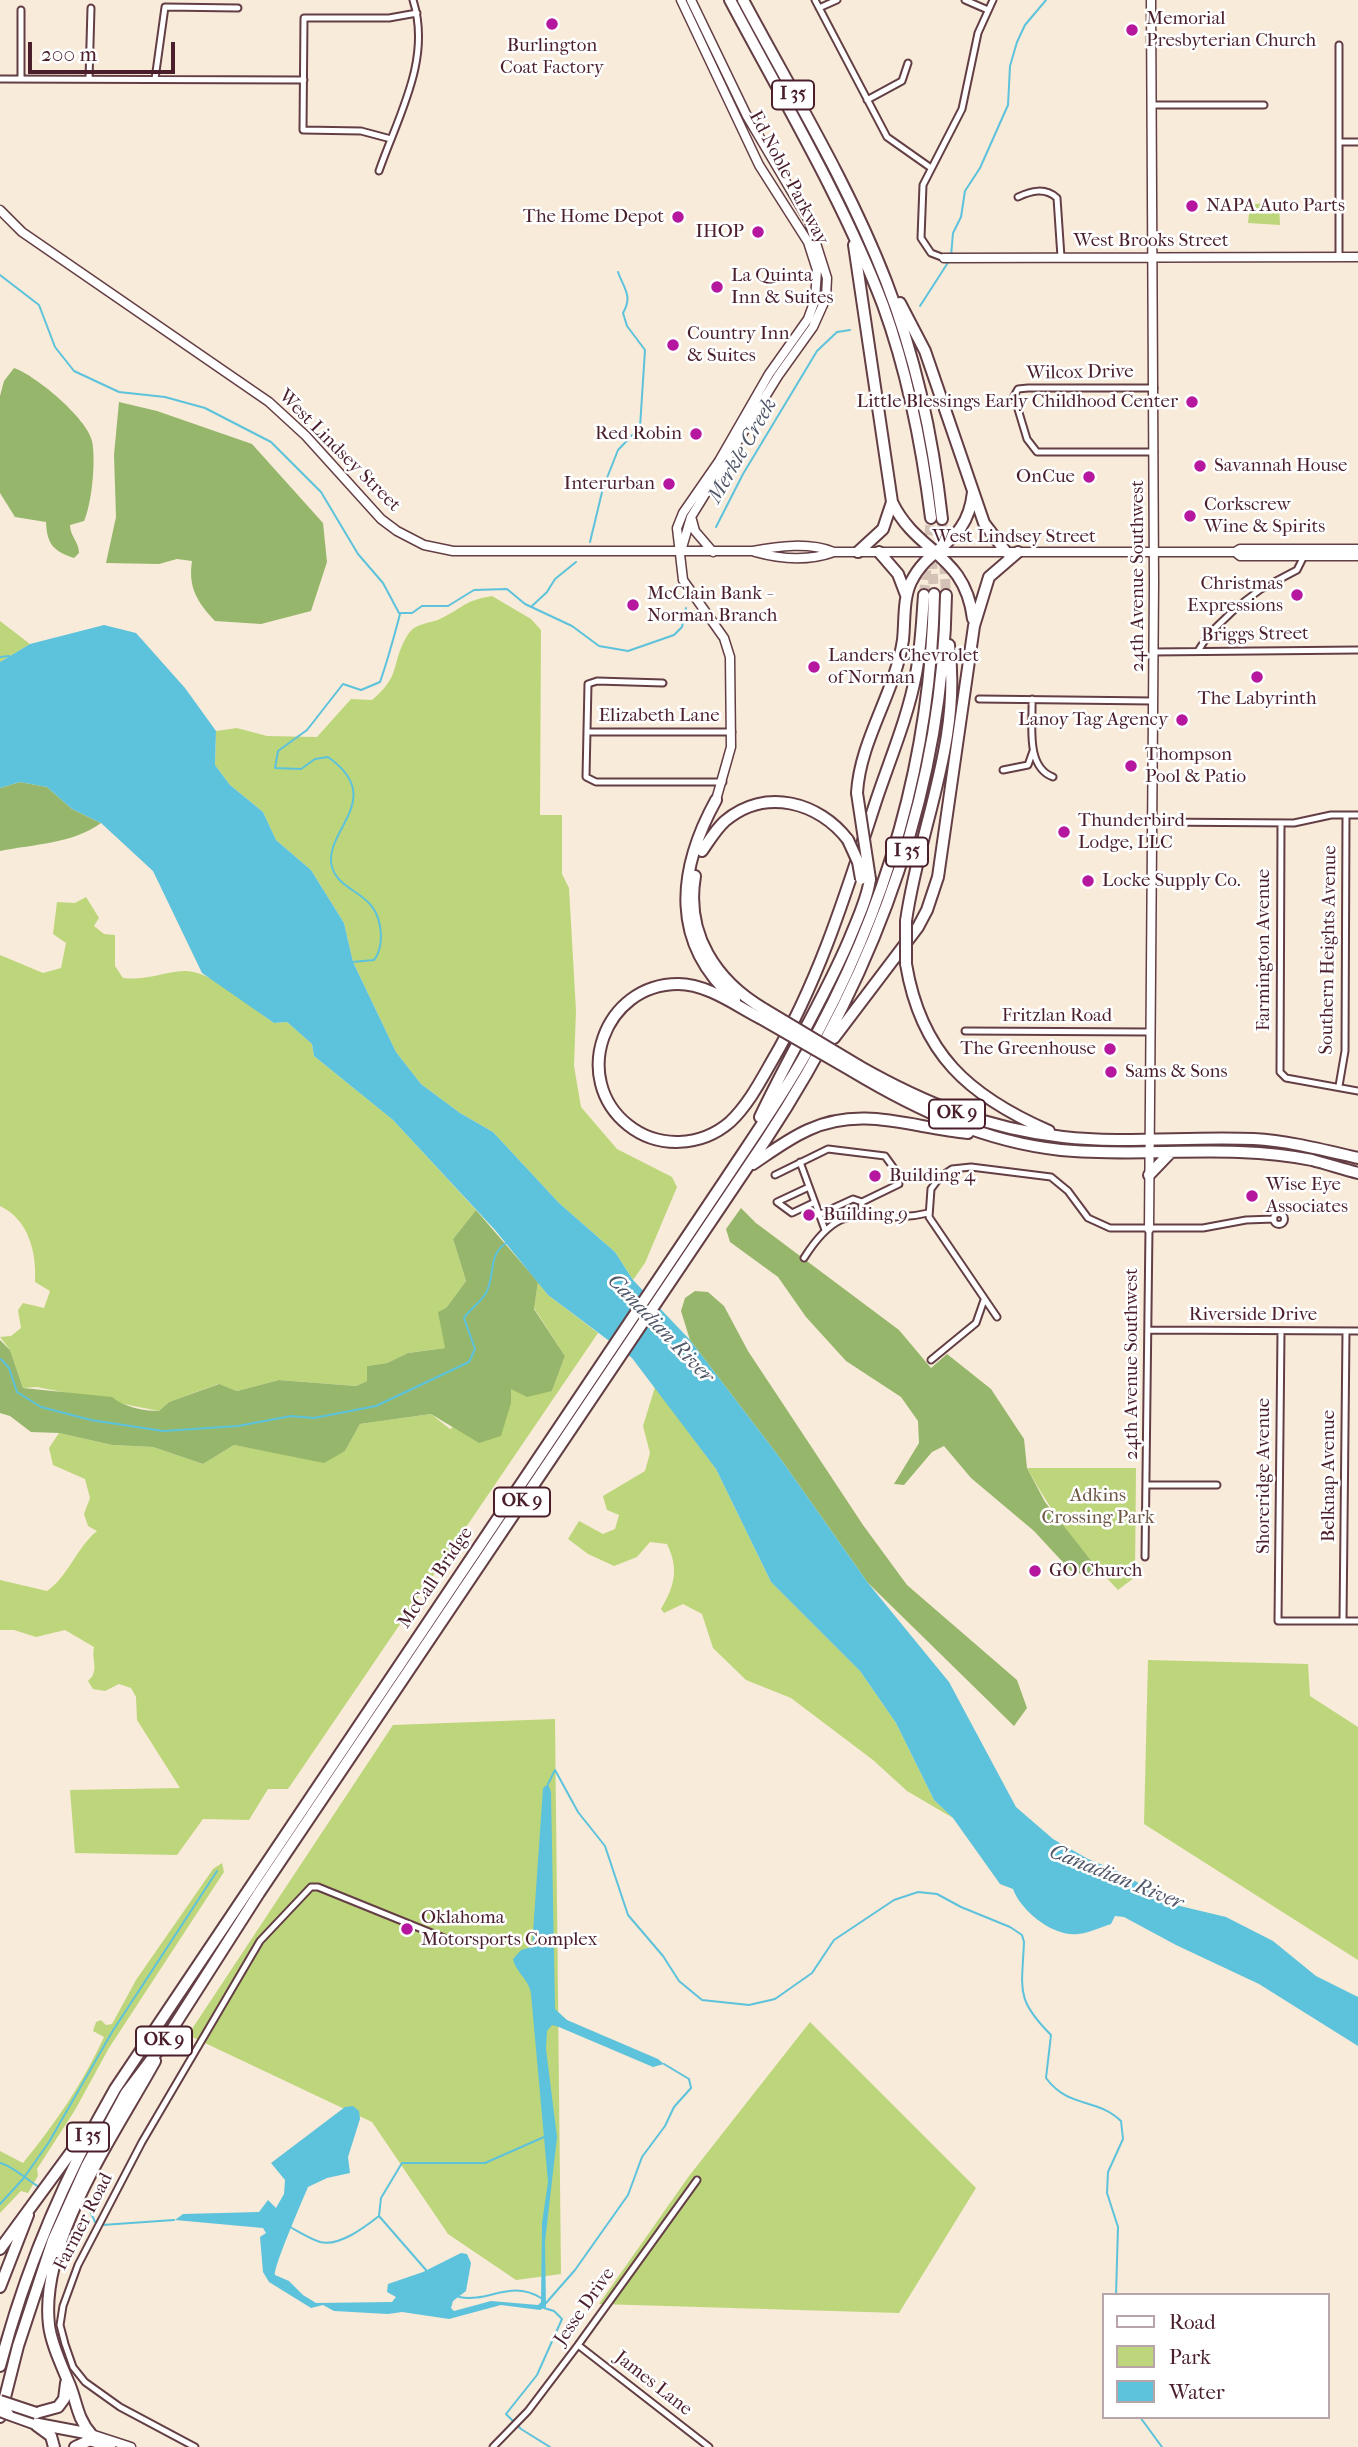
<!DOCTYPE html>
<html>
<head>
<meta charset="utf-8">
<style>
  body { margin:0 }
  #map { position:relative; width:1358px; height:2447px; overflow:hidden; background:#f8ebd9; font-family:"IM FELL French Canon",serif }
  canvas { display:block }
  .legend { position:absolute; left:1102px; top:2293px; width:228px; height:126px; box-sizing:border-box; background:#fff; border:2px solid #b7a5aa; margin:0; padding:9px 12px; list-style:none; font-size:21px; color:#4a1f2b }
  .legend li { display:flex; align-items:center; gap:14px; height:35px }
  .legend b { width:35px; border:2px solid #b7a5aa }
  .scale { position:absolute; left:28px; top:42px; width:147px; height:32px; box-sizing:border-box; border:4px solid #4a1f2b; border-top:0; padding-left:9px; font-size:21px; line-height:24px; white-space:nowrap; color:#4a1f2b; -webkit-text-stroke:5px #fff; paint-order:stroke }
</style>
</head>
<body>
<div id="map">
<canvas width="1358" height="2447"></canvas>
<ul class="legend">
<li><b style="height:9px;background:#fff"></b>Road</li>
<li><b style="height:19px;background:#bed67b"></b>Park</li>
<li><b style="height:19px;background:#5dc2db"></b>Water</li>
</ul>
<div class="scale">200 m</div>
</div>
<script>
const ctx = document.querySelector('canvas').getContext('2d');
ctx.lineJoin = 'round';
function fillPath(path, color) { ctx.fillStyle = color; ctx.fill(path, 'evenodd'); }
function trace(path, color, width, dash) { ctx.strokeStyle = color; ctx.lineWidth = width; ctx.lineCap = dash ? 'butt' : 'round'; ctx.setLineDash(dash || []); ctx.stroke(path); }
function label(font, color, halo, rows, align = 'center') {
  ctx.font = font + ' "IM FELL French Canon",serif'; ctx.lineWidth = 5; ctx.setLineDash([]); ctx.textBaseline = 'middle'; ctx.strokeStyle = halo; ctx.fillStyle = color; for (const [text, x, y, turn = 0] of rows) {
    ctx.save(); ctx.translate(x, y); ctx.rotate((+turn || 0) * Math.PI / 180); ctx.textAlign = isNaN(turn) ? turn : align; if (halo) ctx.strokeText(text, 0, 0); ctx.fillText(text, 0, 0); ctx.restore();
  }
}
const green = new Path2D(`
  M1279 203 1280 225 1248 223 1250 204Z
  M492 596 531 619 541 630 540 815H562V874L569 888 576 1011 574 1066 581 1107 617 1149 672 1177 677 1187 645 1263 633 1280 615 1252 559 1203 493 1132 460 1113 421 1084 396 1052 353 962 344 923 311 870 276 840 263 812 230 785 215 765 216 731 237 728 267 736 317 737 351 699 372 700C402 675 390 665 407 636 416 621 430 625 444 617 467 605 464 601 492 596Z
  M0 621 30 644 0 662Z
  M86 897 99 918 94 926 104 934 115 935V966L123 978C145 981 163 972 184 971 210 969 252 1008 274 1023L287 1022 312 1044 314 1056 393 1120 476 1210 453 1239 466 1281 446 1308 445 1348 408 1353 387 1363 367 1366V1381L356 1386 279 1380 237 1391 218 1384 169 1402 159 1411 37 1387 23 1388 10 1350 0 1337 11 1336 21 1328 18 1310 23 1303 44 1308 50 1291 35 1282C37 1252 28 1219 0 1206V955L43 973 61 968 66 943 53 934 57 902 75 903Z
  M538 1282 548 1295 598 1333 288 1789H268L249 1820 203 1819 177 1855 75 1853 70 1790 180 1788 137 1720 136 1697 131 1688 119 1684 105 1691 93 1689 88 1681C100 1671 91 1660 94 1647L65 1630 36 1637 14 1630H0V1580L47 1591C68 1577 76 1548 97 1531L88 1526 84 1514 90 1498 85 1479 53 1465 49 1448 59 1433 112 1445 153 1447 203 1464 234 1445 266 1451H345L360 1424 431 1414 450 1429 511 1389 552 1391 565 1356 534 1308Z
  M655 1387 716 1469 771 1582 860 1671 896 1723 934 1800 953 1818 907 1791 873 1760 791 1698 746 1680 713 1648 702 1614 683 1604 664 1613 661 1609C675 1585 679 1569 667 1544L650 1542 637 1557 614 1566 588 1554 568 1539 579 1521 603 1534 615 1529 619 1515 607 1510 603 1496 645 1471 650 1453 643 1426Z
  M1027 1468H1136L1135 1577 1118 1590C1082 1553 1052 1514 1027 1468Z
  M1148 1660 1308 1664 1310 1696 1358 1727V1960L1144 1824Z
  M555 1719 561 2274 516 2280 448 2234 372 2122 188 2035 393 1725Z
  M222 1863 224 1872 220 1878 109 2048 75 2110 37 2169 38 2176 28 2193 21 2191 0 2213V2151L23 2163C55 2124 83 2083 104 2037L93 2031 96 2022 101 2020 106 2025 112 2024 136 1980 213 1869Z
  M810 2022 976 2188 899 2313 599 2304 689 2176Z`);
const forest = new Path2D(`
  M14 368C35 375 87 418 92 441 96 459 92 504 84 521L70 525C70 536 79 542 79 553L74 558C53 551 47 544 46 522L15 517 0 493V396L4 381Z
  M119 402 157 411 252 444 323 523 327 562 311 611 261 624 215 621C197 602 188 587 192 561L177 559 159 564 106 563 116 517 114 455Z
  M20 782 47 787 72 809 101 823C72 844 34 844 0 851V788Z
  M741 1208 756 1223 899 1330 931 1368 947 1354 991 1389 1024 1439 1027 1468 1045 1502 1100 1572 1089 1576 1071 1571 1034 1531 971 1478 944 1446 932 1452 904 1485 894 1484 919 1443 918 1421 901 1397 846 1361 806 1317 778 1277 730 1242 726 1229Z
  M476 1210 538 1282 534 1309 565 1356 552 1391 527 1397 511 1389V1403L501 1436 479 1443 431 1414 360 1424 345 1451 324 1463 234 1445 203 1464 153 1447 112 1445 59 1433 31 1432 10 1416 0 1413V1340L10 1350 23 1388 112 1397C124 1407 143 1411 159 1411L169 1402 219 1384 237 1391 279 1380 356 1386 367 1381V1366L387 1363 408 1353 445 1348 438 1312 446 1308 466 1281 453 1239Z
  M695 1291 708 1292 724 1306 748 1351 863 1525 907 1585 1017 1680 1027 1708 1014 1726 868 1583 780 1458 690 1340 681 1311 685 1298Z`);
const water = new Path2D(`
  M104 625 136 633 185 688 216 731 215 765 230 785 263 812 276 840 311 870 344 923 353 962 396 1052 421 1084 460 1113 493 1132 559 1203 615 1252 633 1280 690 1340 780 1458 868 1583 949 1682 1016 1807 1053 1839 1088 1859 1117 1871 1180 1906 1226 1917 1273 1941 1316 1976 1358 1997V2046L1259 1984 1176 1945 1124 1917 1115 1916 1111 1924C1101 1927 1089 1933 1078 1934 1053 1937 1021 1911 1013 1889L1000 1884 953 1818 934 1800 896 1723 860 1671 771 1582 716 1469 632 1358 548 1295 495 1230 393 1120 314 1056 312 1044 287 1022 274 1023 202 973 153 871 101 823 72 809 47 787 20 782 0 788V662L30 644Z
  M548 1784 551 1792 555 2009 567 2020 658 2059 664 2064 653 2067 559 2027 552 2025 547 2031 546 2049 557 2137 545 2242 546 2307 540 2310 501 2305 449 2319 402 2312 388 2314 334 2311 323 2305 311 2308 269 2282 263 2272 260 2237 266 2233 263 2228 175 2220 183 2214 259 2212 268 2200 276 2208 284 2194 285 2180 271 2163 345 2107 353 2106 359 2111 360 2119 348 2157 350 2173 327 2178 308 2187C303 2199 273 2268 275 2275L289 2281 303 2295 316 2303 392 2302 396 2297 387 2292 388 2284 423 2272 461 2253 467 2254 471 2263 466 2291 453 2301 451 2308 454 2311 491 2301 538 2305 541 2302 542 2223 548 2182 531 1994C529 1979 516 1973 513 1959L521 1950 532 1947 543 1788Z`);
const stream = new Path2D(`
  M951 256 953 233 961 217 965 191 980 168 1008 105 1010 66 1017 42 1025 25 1046 0
  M0 275 39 305 55 347 74 371 119 392 165 397 205 408 271 442 321 492 358 554 383 583 399 613
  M920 306 949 261
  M716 527 743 474 817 351 837 332 850 330
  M590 542 603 488 618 450 640 427 645 350 627 326 623 313C633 296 624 289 618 272
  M532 606 547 592 555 579 576 562
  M401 613H412L422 606H448L474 590 507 589 525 604 572 626 599 646 628 651 674 635 682 627 686 608
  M0 657 9 656
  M352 962 374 960C380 953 381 944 381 935 379 889 341 896 332 867 322 831 388 799 328 757L315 759 301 769 275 768 278 751 307 730 343 684 361 690 380 682C388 659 394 637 400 614
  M1 1359 9 1368 17 1392 41 1407 91 1420 163 1431 238 1426 291 1416 314 1418 376 1406 469 1362 475 1349 464 1318C470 1309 481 1302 486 1293 496 1274 487 1256 506 1243
  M548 1784 555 1770 578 1812 605 1846 628 1915 663 1956 679 1981 702 2000 749 2005 775 1999 812 1973 834 1940 894 1900 918 1892 937 1894 961 1907 1010 1927 1022 1935 1024 1942C1022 1990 1015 1999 1051 2035L1046 2078C1069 2109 1096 2097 1121 2121L1123 2139 1108 2172 1107 2193 1118 2227 1116 2295
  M0 2163C14 2166 27 2181 41 2188
  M0 2204 23 2179 49 2142 112 2032 217 1871
  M80 2206 90 2211 95 2222
  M379 2216 426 2270
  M102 2225 174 2220
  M290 2227C299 2232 310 2239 320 2242 339 2247 365 2227 379 2216L381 2198 402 2163H485L544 2137
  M459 2297C489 2303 510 2279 541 2298
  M546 2303 575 2270 628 2195 642 2157 665 2126 674 2107 691 2088 689 2079 664 2064
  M544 2308 554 2311 562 2319 537 2375 506 2414 521 2429 550 2447
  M1140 2417 1162 2447`);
const highwayTunnel = new Path2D(`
  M942 519 946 595
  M932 559 934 594
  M924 595 931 518`);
const street = new Path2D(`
  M815 0 887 137 931 168
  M965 0 988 10
  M819 8 837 0
  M21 10V79
  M0 79 304 80
  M89 79 91 8
  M155 79 165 7 238 8
  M867 100 902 81 908 63
  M1153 105H1264
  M391 139 361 131 303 130 304 18H389L417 13
  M1339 142H1358
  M379 171C398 116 432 59 413 0
  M1018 197C1031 191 1045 187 1057 198L1061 257
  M1339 257V45
  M944 258 931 253 921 238 923 185 962 109 978 33 993 0
  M1154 452H1037L1027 439 1014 396 1018 389 1028 388H1154
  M1198 651 1209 634 1237 607 1261 589 1297 570 1304 556
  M1153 652 1358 650
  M663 683 597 681 588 684 586 777 596 782H723
  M979 699 1153 701
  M1032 699C1033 723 1025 767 1053 777
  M587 732H732
  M1003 770 1028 765 1033 751
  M1152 822 1294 823 1331 815H1358
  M1281 823 1280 1072 1286 1078 1358 1091
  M965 1031 1148 1032
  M1339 1086 1345 1051 1346 815
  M800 1162 825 1230
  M775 1175 828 1149 885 1156 898 1174 899 1184 862 1202 861 1214
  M809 1187 777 1202 792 1213 813 1203
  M1273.5 1219a5.5 5.5 0 1 1 11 0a5.5 5.5 0 1 1-11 0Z
  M818 1215 853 1199 862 1202
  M804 1258C847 1190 868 1228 928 1213
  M997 1317 929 1217 931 1189 940 1177 952 1169 971 1167 1051 1177 1068 1191 1088 1218 1110 1228H1203L1246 1220 1274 1219
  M1148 1330 1358 1331
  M1281 1331 1278 1621H1358
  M931 1360 976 1323 984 1300
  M1148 1485H1217
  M1145 1557 1149 1229
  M1343 1621 1346 1331
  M578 2345 709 2447
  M195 2447 120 2407 85 2382 73 2367 65 2344 60 2325 63 2306 78 2265 142 2142 260 1941 311 1887H318L444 1938
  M493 2447 528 2411 578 2345 697 2180`);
const secondary = new Path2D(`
  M681 0 759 165 808 242 817 270 815 300 808 319 769 374 719 461 683 513 677 528 683 580 724 638 730 657 731 747 716 800
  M0 210 22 232 269 402 306 436 381 519 397 531 424 545 453 551H753C779 546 809 542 834 552H1235L1240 549H1358
  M944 258 1358 257
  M692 520 695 531 713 552
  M681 551 691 517 778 376 813 327 826 298 827 278 809 221 747 116 691 0
  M755 552C780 559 809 561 834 552
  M1235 552 1240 556H1358
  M1149 1229 1154 582 1151 0
  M91 2434 131 2447
  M88 2441 111 2447`);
const highway = new Path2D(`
  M730 0C783 100 843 200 883 305 908 374 922 446 931 518
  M743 0C792 92 848 183 886 281 916 358 933 437 942 519
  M854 245 892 502C917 554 965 553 973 619
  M900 303 925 351 984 523 1006 552
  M858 552 883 529 892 502
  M879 552 898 574 906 595
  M857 793C860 740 895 693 903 640 905 621 903 599 911 582 930 543 967 546 973 492
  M716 800C677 871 670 943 735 1000
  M702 851C709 841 716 829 725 821 765 787 819 802 848 840
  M695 876C685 934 716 981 764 1009
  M906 921C919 828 962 740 949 645
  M906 964C921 1054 969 1096 1049 1131
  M760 1018C735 1005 707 984 678 984 604 984 570 1079 628 1125 658 1149 701 1147 730 1122 748 1105 760 1082 772 1061 820 979 847 890 876 801 890 759 908 717 916 674 921 648 922 621 924 595
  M834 1038 918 927 927 910 938 877 974 626 989 577 1018 552
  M859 1066C924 1103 988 1129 1063 1137 1123 1144 1192 1136 1254 1139 1289 1141 1323 1150 1358 1158
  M852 1071C917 1110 985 1142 1061 1150 1143 1158 1229 1143 1312 1160 1327 1164 1343 1169 1358 1173
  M760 1117C788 1057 823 1001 849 940 857 920 867 900 870 879
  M753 1164C771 1152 788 1139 808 1130 862 1105 913 1128 968 1133
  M1149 1175 1171 1152
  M0 2249 80 2140
  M0 2287 28 2215
  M0 2366C25 2269 65 2176 115 2089L725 1180C752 1139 781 1098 805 1055 886 912 931 759 934 594
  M36 2413 58 2407 64 2399 66 2383
  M8 2414 33 2423 91 2434
  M0 2417 18 2346 53 2240 86 2167 126 2093 160 2048 259 1893 765 1141C874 976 943 795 946 595
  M36 2425 51 2436 54 2447
  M91 2434C76 2417 77 2400 68 2381 61 2364 51 2343 49 2325 39 2241 116 2132 155 2061
  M75 2447 88 2441`);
const highwayBridge = new Path2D(`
  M857 793 870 879
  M848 840 858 862 861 879
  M906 921V964
  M764 1009 859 1066
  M760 1018 852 1071
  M0 2401 36 2413
  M0 2411 8 2414`);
const markers = [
  [552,24,7,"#b5179e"],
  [1132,30,7,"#b5179e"],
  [1192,206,7,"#b5179e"],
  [678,217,7,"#b5179e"],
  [758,232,7,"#b5179e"],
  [717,287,7,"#b5179e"],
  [673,345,7,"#b5179e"],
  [1192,402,7,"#b5179e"],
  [696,434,7,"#b5179e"],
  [1200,466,7,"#b5179e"],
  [1089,477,7,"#b5179e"],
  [669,484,7,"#b5179e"],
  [1190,516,7,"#b5179e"],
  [1297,595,7,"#b5179e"],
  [633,605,7,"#b5179e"],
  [814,667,7,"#b5179e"],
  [1257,677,7,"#b5179e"],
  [1182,720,7,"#b5179e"],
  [1131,766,7,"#b5179e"],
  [1064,832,7,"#b5179e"],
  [1088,881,7,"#b5179e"],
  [1110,1049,7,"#b5179e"],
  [1111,1072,7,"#b5179e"],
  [875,1176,7,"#b5179e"],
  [1252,1196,7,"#b5179e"],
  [809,1215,7,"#b5179e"],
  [1035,1571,7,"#b5179e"],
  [407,1929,7,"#b5179e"]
];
const shields = [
  [793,95,42],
  [907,852,42],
  [957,1114,56],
  [522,1502,56],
  [164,2041,56],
  [88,2137,42]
];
const shieldNames = [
  ["I 35",793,95],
  ["I 35",907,852],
  ["OK 9",957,1114],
  ["OK 9",522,1502],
  ["OK 9",164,2041],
  ["I 35",88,2137]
];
const poiNames = [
  ["Memorial",1146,19],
  ["Presbyterian Church",1146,41],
  ["Burlington",552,46,"center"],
  ["Coat Factory",552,68,"center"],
  ["NAPA Auto Parts",1206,206],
  ["The Home Depot",664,217,"right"],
  ["IHOP",744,232,"right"],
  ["La Quinta",731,276],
  ["Inn & Suites",731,298],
  ["Country Inn",687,334],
  ["& Suites",687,356],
  ["Little Blessings Early Childhood Center",1178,402,"right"],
  ["Red Robin",682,434,"right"],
  ["Savannah House",1214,466],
  ["OnCue",1075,477,"right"],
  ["Interurban",655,484,"right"],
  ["Corkscrew",1204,505],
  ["Wine & Spirits",1204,527],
  ["Christmas",1283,584,"right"],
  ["Expressions",1283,606,"right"],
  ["McClain Bank -",647,594],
  ["Norman Branch",647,616],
  ["Landers Chevrolet",828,656],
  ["of Norman",828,678],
  ["The Labyrinth",1257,699,"center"],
  ["Lanoy Tag Agency",1168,720,"right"],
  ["Thompson",1145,755],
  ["Pool & Patio",1145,777],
  ["Thunderbird",1078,821],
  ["Lodge, LLC",1078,843],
  ["Locke Supply Co.",1102,881],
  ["The Greenhouse",1096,1049,"right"],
  ["Sams & Sons",1125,1072],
  ["Building 4",889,1176],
  ["Wise Eye",1266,1185],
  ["Associates",1266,1207],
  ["Building 9",823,1215],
  ["GO Church",1049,1571],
  ["Oklahoma",421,1918],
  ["Motorsports Complex",421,1940]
];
const streetNames = [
  ["Ed Noble Parkway",788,178,62],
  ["West Brooks Street",1151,241],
  ["Wilcox Drive",1080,373,-1],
  ["West Lindsey Street",339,451,45],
  ["West Lindsey Street",1014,537],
  ["24th Avenue Southwest",1138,576,-90],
  ["Briggs Street",1255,635,-1],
  ["Elizabeth Lane",659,716],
  ["Farmington Avenue",1264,950,-90],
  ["Southern Heights Avenue",1329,950,-89],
  ["Fritzlan Road",1057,1016],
  ["Riverside Drive",1253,1315],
  ["24th Avenue Southwest",1132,1364,-90],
  ["Shoreridge Avenue",1264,1476,-90],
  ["Belknap Avenue",1329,1476,-90],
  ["McCall Bridge",436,1578,-56],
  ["Farmer Road",84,2222,-63],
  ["Jesse Drive",585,2307,-55],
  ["James Lane",653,2384,38]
];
const parkNames = [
  ["Adkins",1098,1496],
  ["Crossing Park",1098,1518]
];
const waterNames = [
  ["Merkle Creek",743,451,-60],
  ["Canadian River",660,1329,46],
  ["Canadian River",1116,1878,22]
];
fillPath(green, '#bed67b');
fillPath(forest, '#96b76b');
fillPath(water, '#5dc2db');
trace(stream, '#5dc2db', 2);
trace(highwayTunnel, '#d5c2b6', 10, [10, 5]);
trace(street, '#643e45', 9);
trace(secondary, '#643e45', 11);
trace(highway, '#643e45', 14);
trace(street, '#fff', 5);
trace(secondary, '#fff', 8);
trace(highway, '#fff', 10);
trace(highwayBridge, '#643e45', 14, []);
trace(highwayBridge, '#fff', 10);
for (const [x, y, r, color] of markers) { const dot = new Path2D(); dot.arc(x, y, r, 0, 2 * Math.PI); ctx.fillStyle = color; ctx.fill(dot); trace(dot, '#fff', 2.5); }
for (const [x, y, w] of shields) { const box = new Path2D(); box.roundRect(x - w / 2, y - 14.5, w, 29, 5); ctx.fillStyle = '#fff'; ctx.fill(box); trace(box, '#4a1f2b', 2); }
label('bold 18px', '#4a1f2b', null, shieldNames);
label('19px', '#4a1f2b', '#fff', poiNames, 'left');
label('19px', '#4a1f2b', '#fff', streetNames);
label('19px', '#6d5643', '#fff', parkNames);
label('italic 21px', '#515869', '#fff', waterNames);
</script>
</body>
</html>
